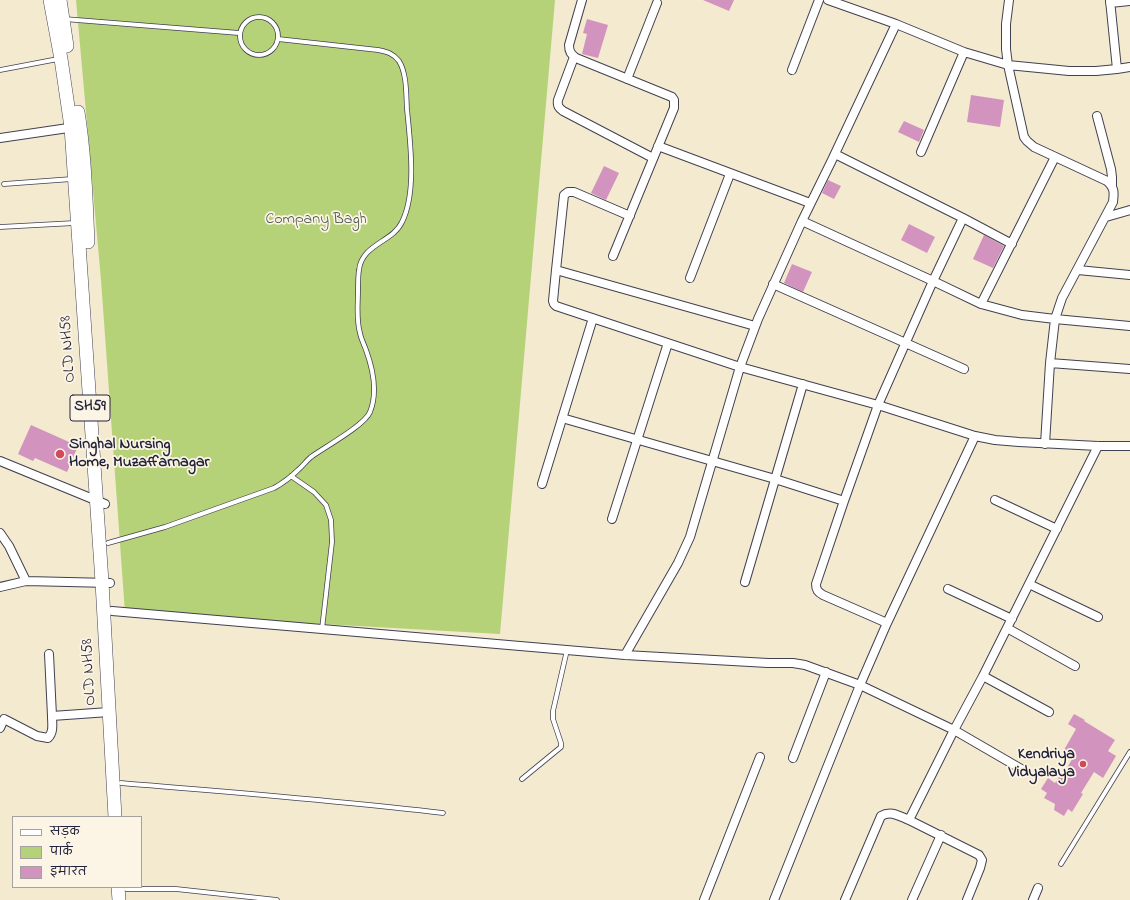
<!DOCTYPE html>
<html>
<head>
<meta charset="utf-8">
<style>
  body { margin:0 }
  #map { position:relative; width:1130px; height:900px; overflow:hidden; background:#f3ead0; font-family:"Indie Flower","Playpen Sans Deva",sans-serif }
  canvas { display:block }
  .legend { position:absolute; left:12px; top:816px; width:130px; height:72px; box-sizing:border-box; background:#fcf5e5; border:1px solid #a5a1a1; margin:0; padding:5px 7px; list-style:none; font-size:12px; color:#22223b }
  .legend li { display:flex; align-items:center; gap:8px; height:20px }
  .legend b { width:20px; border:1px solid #a5a1a1 }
</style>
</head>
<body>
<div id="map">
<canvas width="1130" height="900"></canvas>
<ul class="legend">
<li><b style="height:5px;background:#fff"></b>सड़क</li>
<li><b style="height:11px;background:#b6d279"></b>पार्क</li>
<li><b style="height:11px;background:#d294be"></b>इमारत</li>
</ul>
</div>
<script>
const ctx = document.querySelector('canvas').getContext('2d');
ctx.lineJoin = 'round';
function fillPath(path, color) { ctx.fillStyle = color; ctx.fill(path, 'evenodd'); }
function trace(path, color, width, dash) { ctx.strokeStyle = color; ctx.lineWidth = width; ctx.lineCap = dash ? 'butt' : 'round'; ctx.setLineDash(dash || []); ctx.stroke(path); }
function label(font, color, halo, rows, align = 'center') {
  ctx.font = font + ' "Indie Flower",sans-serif'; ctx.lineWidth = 3.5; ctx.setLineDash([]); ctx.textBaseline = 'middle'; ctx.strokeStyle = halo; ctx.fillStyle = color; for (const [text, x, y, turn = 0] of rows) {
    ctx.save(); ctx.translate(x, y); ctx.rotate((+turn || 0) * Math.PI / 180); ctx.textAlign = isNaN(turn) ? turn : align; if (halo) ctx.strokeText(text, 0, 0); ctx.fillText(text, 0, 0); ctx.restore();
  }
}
const green = new Path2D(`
  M76 0H555L500 634 125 613 101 280Z`);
const building = new Path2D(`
  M703 0H734L729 11Z
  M587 19 608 25 598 58 582 54 587 34 583 33Z
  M971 95 1004 100 1000 127 967 122Z
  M904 121 924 130 919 142 898 132Z
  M604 166 619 173 606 200 591 193Z
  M828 180 841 186 834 199 822 193Z
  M909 224 935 237 927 253 901 240Z
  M984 235 1004 246 993 268 973 259Z
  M792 264 812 272 803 292 784 283Z
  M31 425 78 446 67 472 35 458 33 461 18 454Z
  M1074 714 1085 720 1084 721 1115 740 1108 751 1116 756 1103 778 1094 772 1081 793 1083 794 1072 812 1068 809 1064 816 1054 810 1055 804 1044 798 1047 793 1041 789 1048 778 1055 783 1059 777 1061 778 1074 756 1064 750 1076 729 1068 724Z`);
const service = new Path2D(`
  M240 36a19 19 0 1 1 38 0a19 19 0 1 1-38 0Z
  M64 19 239 33
  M0 70 58 59
  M4 184 72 179
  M0 227 75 223
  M291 476 314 492 326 505 331 520 332 542 322 629
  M108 543 165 527 274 488C283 483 291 477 298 470 303 466 306 461 311 457 325 447 365 425 370 412 378 392 373 369 366 350 364 344 361 339 360 333 356 319 358 305 358 291 358 284 358 276 359 270 362 244 393 242 402 222 417 192 410 141 407 109 406 94 407 74 399 61 393 53 387 52 378 50L278 39
  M522 779 561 747V743L553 719V711L567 650
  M121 783C228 792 336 800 443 813
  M1061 864 1130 752
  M126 889H176L277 900`);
const minor = new Path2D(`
  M582 0 569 45C569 52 571 54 576 58L672 97 674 100V108L613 256
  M828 0 896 24 964 52 1008 65 1069 71H1096L1117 69
  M1009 0 1006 24V49L1008 65 1024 137 1027 141 1034 147 1107 181C1115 189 1114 192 1113 202L1062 298 1055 319 1050 363 1045 444
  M1110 0 1117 69 1130 67
  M1110 3 1130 1
  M574 57 558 100C557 106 559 108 563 111L653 158
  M792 70 819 0
  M627 79 657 3
  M1097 116 1111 169 1112 177V186
  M0 138 75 127
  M658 146 810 203
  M921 152 964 52
  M835 154 963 218 933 281 878 405 844 501 816 584C816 590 818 592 823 595L887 623
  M630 216 574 192H568L564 195 556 270 553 301 554 304 556 306 740 367 878 405 975 436 995 440 1019 442 1098 446H1130
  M1106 217 1130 210
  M963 218 1012 244
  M802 221 933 281 981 304 1022 315 1055 319 1130 326
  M556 270 755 326
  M1078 270 1130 275
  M690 278 730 174
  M773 284 964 369
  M981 304 1055 157
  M1050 363 1130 369
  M562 418 775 479 844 501
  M0 461 105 504
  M542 484 593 318
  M995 500 1057 529
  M612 519 668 343
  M0 533 9 546 26 581 110 583
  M745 582 803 384
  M1029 584 1098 617
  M0 587 26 581
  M948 589 1012 619
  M112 611 625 655 768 663H793L805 665 860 685 954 730 1023 770
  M1007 628 1075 666
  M49 654 52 716
  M625 655 678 563 690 537 740 367 758 319 802 221 832 160 896 24
  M983 676 1049 712
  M0 728 4 719 37 736 48 738C54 732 52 724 52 716L109 712
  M793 758 826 672
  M704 900 760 757
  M774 900 860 685 887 623 975 436
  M845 900 881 816C891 810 899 816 909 820
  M912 900 941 835
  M967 900 980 868 982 860 979 855 909 820 954 730 983 676 1098 446
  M1033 900 1038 888`);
const primary = new Path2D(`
  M50 0 61 59 71 127 102 582 115 817
  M60 0 67 46
  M78 112C85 155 86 199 88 242
  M118 887 119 900`);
const markers = [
  [60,454,5,"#d1495b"],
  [1083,764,4,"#d1495b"]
];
const shields = [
  [90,408,40]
];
const shieldNames = [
  ["SH59",90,408]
];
const parkNames = [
  ["Company Bagh",316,220]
];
const streetNames = [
  ["OLD NH58",69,349,-94],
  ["OLD NH58",90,672,-93]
];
const poiNames = [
  ["Singhal Nursing",69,445],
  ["Home, Muzaffarnagar",69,463],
  ["Kendriya",1075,755,"right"],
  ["Vidyalaya",1075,773,"right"]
];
fillPath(green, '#b6d279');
fillPath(building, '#d294be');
trace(service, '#414051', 5.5);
trace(minor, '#414051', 10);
trace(primary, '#414051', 14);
trace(service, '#fff', 4);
trace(minor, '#fff', 8);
trace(primary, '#fff', 13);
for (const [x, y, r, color] of markers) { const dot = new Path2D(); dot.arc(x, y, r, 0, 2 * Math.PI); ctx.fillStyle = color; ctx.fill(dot); trace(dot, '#fcf5e5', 1.5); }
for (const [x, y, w] of shields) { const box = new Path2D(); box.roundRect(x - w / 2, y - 13, w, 26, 3); ctx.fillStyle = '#fcf5e5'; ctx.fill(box); trace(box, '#22223b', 1); }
label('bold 15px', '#22223b', null, shieldNames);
label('16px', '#4e574e', '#fcf5e5', parkNames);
label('16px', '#22223b', '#fcf5e5', streetNames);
label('bold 16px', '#22223b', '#fcf5e5', poiNames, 'left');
</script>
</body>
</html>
